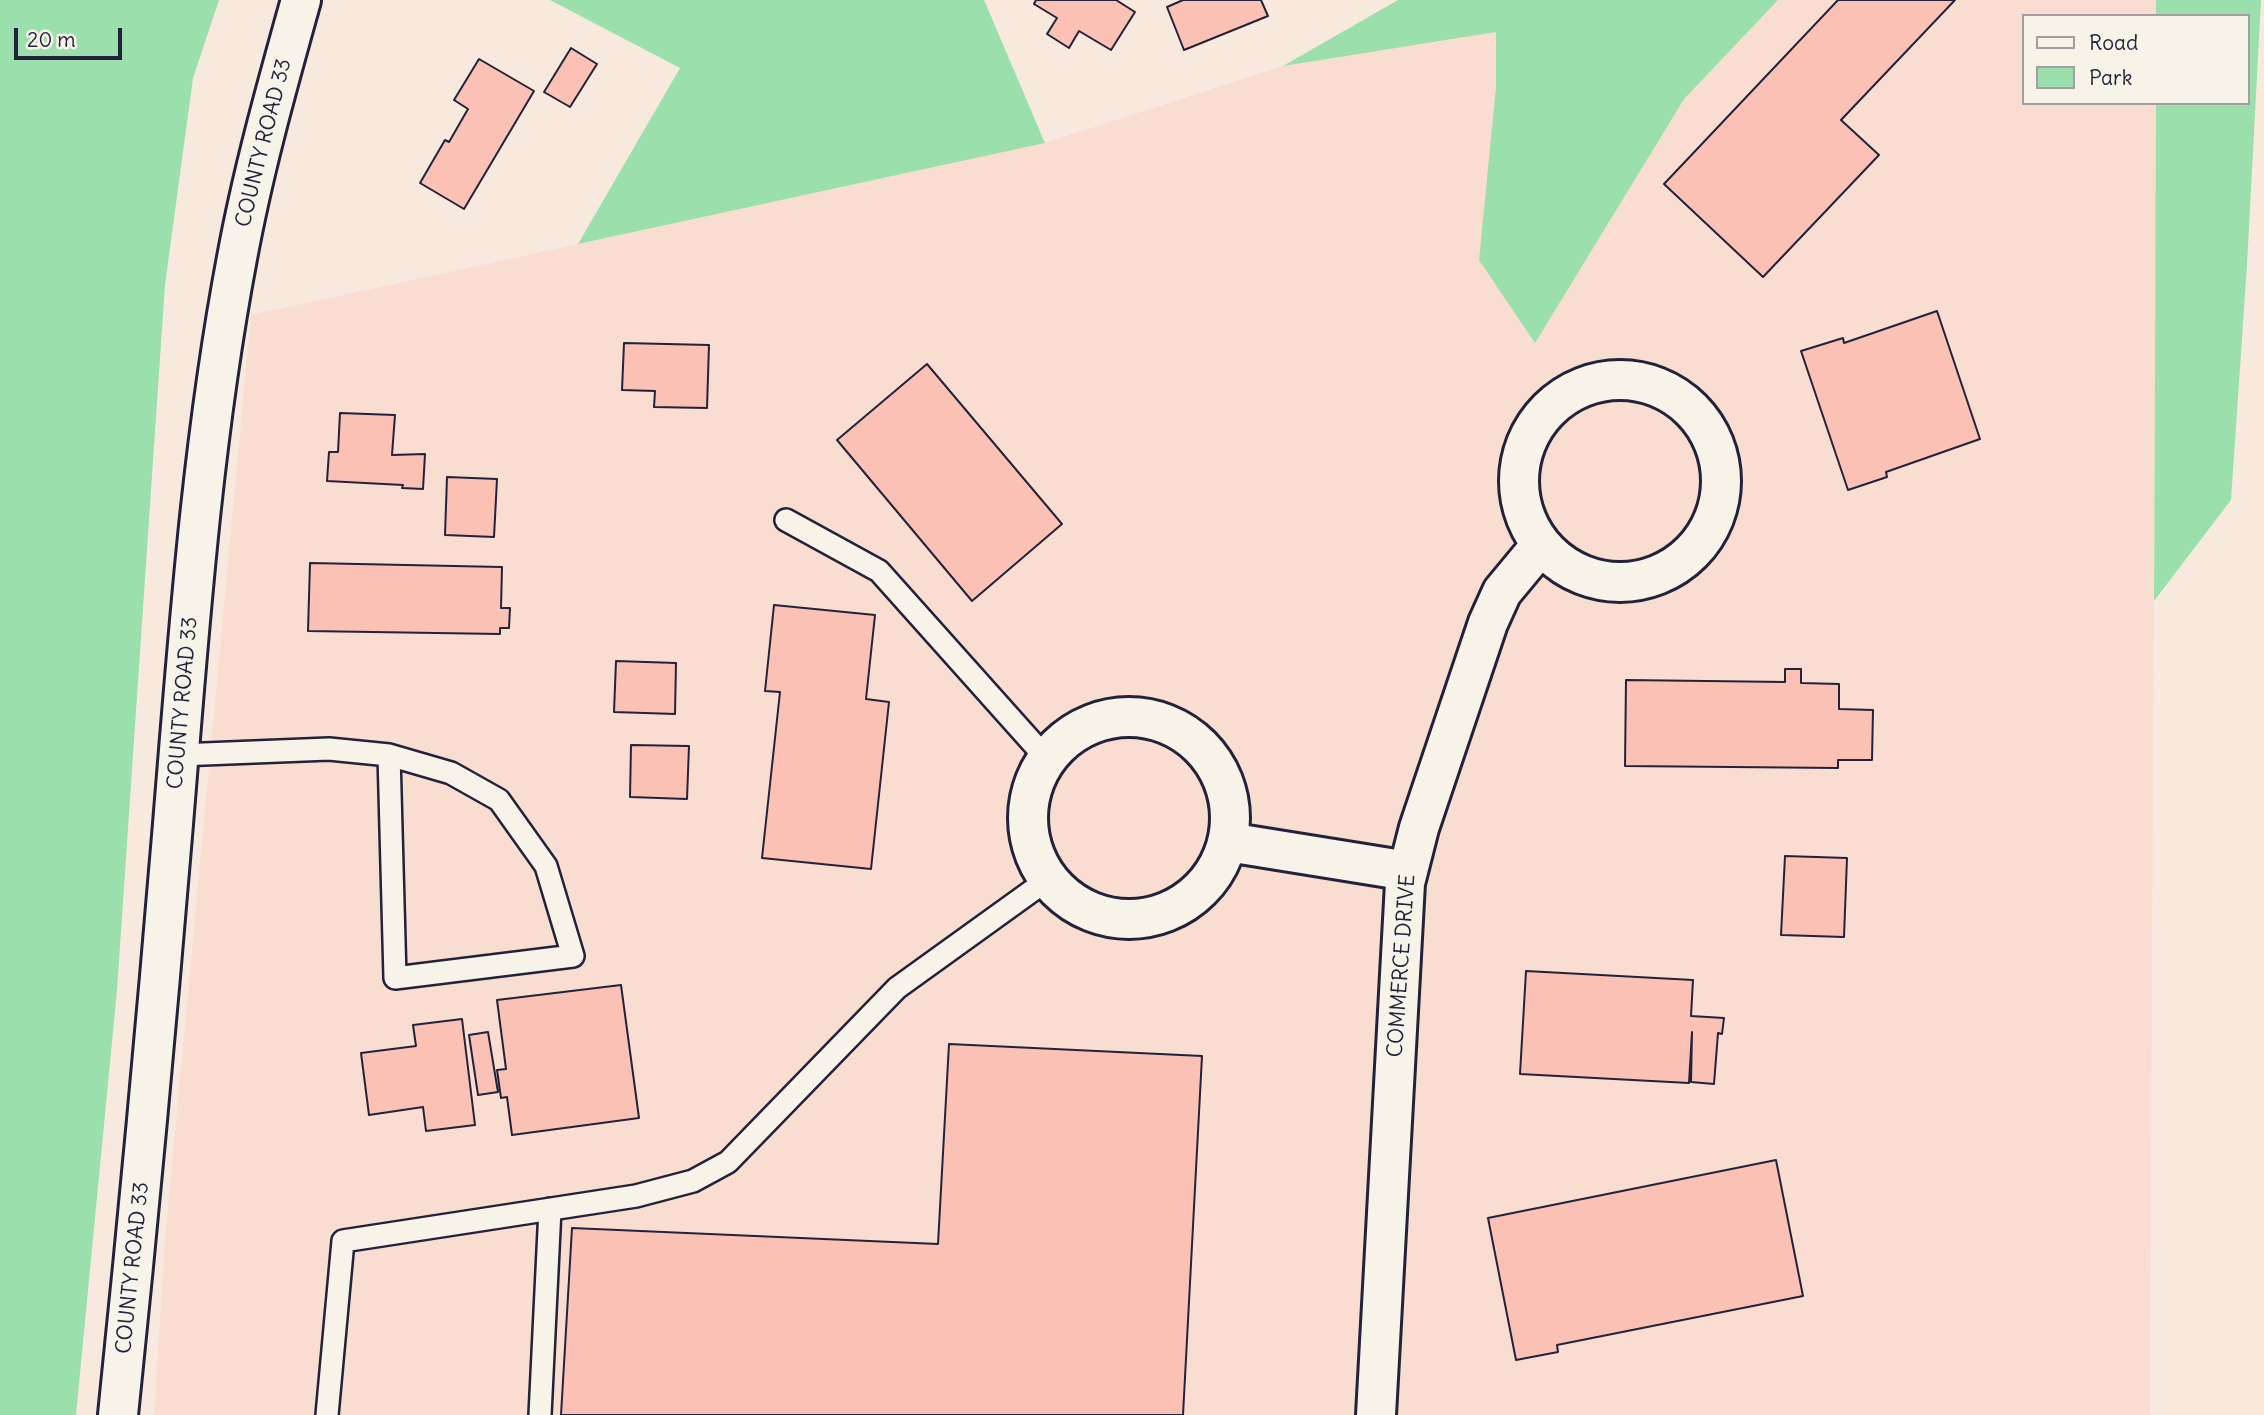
<!DOCTYPE html>
<html>
<head>
<meta charset="utf-8">
<style>
  body { margin:0 }
  #map { position:relative; width:2264px; height:1415px; overflow:hidden; background:#f8e9de; font-family:Delius,sans-serif }
  canvas { display:block }
  .legend { position:absolute; left:2022px; top:14px; width:228px; height:91px; box-sizing:border-box; background:#f7f3e8; border:2px solid #a29fa3; margin:0; padding:9px 12px; list-style:none; font-size:21px; color:#22223b }
  .legend li { display:flex; align-items:center; gap:14px; height:35px }
  .legend b { width:35px; border:2px solid #a29fa3 }
  .scale { position:absolute; left:14px; top:28px; width:108px; height:32px; box-sizing:border-box; border:4px solid #22223b; border-top:0; padding-left:9px; font-size:21px; line-height:24px; white-space:nowrap; color:#22223b; -webkit-text-stroke:5px #f7f3e8; paint-order:stroke }
</style>
</head>
<body>
<div id="map">
<canvas width="2264" height="1415"></canvas>
<ul class="legend">
<li><b style="height:9px;background:#f7f3e8"></b>Road</li>
<li><b style="height:19px;background:#9be0ac"></b>Park</li>
</ul>
<div class="scale">20 m</div>
</div>
<script>
const ctx = document.querySelector('canvas').getContext('2d');
ctx.lineJoin = 'round';
function fillPath(path, color) { ctx.fillStyle = color; ctx.fill(path, 'evenodd'); }
function trace(path, color, width, dash) { ctx.strokeStyle = color; ctx.lineWidth = width; ctx.lineCap = dash ? 'butt' : 'round'; ctx.setLineDash(dash || []); ctx.stroke(path); }
function label(font, color, halo, rows, align = 'center') {
  ctx.font = font + ' Delius,sans-serif'; ctx.lineWidth = 5; ctx.setLineDash([]); ctx.textBaseline = 'middle'; ctx.strokeStyle = halo; ctx.fillStyle = color; for (const [text, x, y, turn = 0] of rows) {
    ctx.save(); ctx.translate(x, y); ctx.rotate((+turn || 0) * Math.PI / 180); ctx.textAlign = isNaN(turn) ? turn : align; if (halo) ctx.strokeText(text, 0, 0); ctx.fillText(text, 0, 0); ctx.restore();
  }
}
const built = new Path2D(`
  M1486 0H2156V16H2024V103H2156L2150 1415H154L165 1240 251 315 1045 143Z`);
const green = new Path2D(`
  M0 0H219L193 78 165 285 117 990 76 1415H0Z
  M550 0H984L1045 143 578 244 680 68Z
  M1398 0H1778L1684 99 1535 343 1479 260 1496 87V32L1283 66Z
  M2156 0H2261L2247 265 2231 500 2154 601 2156 103H2248V16H2156Z`);
const building = new Path2D(`
  M1036 0H1116L1135 12 1111 50 1079 31 1069 48 1047 34 1057 18 1034 4Z
  M1183 0H1261L1268 16 1184 50 1167 7Z
  M1838 0H1955L1841 120 1879 155 1763 277 1664 184Z
  M571 48 597 64 570 107 544 92Z
  M479 59 534 91 464 209 420 183 445 140 449 142 468 109 454 100Z
  M1937 311 1980 439 1886 472 1887 477 1848 490 1801 351 1843 338 1844 343Z
  M624 343 709 345 707 408 654 407 655 391 622 390Z
  M927 364 1062 524 972 601 837 440Z
  M340 413 395 415 392 455 425 454 423 489 402 488 403 485 327 481 329 452H338Z
  M447 477 497 479 494 537 445 535Z
  M310 563 502 567 501 608H510L509 628H500V634L308 631Z
  M774 605 875 615 866 699 889 702 871 869 762 858 780 692 765 691Z
  M616 661 676 663 675 714 614 712Z
  M1785 669H1801V683L1839 684V709L1873 710 1872 760H1838V768L1625 766 1626 680 1785 682Z
  M631 745 689 746 687 799 630 797Z
  M1785 856 1847 858 1844 937 1781 935Z
  M1526 971 1693 980 1691 1016 1724 1018 1722 1034 1718 1033 1714 1084 1691 1082 1692 1032 1689 1083 1520 1074Z
  M621 985 639 1118 512 1135 507 1097 501 1098 497 1070 506 1069 497 1000Z
  M462 1019 475 1125 426 1131 423 1107 369 1115 361 1053 416 1046 413 1025Z
  M488 1032 498 1092 478 1095 469 1035Z
  M949 1044 1202 1056 1183 1415H561L572 1228 938 1244Z
  M1776 1160 1803 1296 1557 1345 1558 1352 1516 1360 1488 1218Z`);
const service = new Path2D(`
  M786 520 879 571 1047 759
  M179 755 329 749 389 755 451 773 499 800 546 866 573 956 395 978 389 755
  M327 1415 343 1241 636 1196 693 1181 728 1162 897 988 1047 880
  M540 1415 550 1209`);
const minor = new Path2D(`
  M1519 481a101 101 0 1 1 202 0a101 101 0 1 1-202 0Z
  M1028 818a101 101 0 1 1 202 0a101 101 0 1 1-202 0Z
  M1228 842 1408 871
  M1376 1415 1405 883 1419 828 1488 623 1502 592 1541 545`);
const tertiary = new Path2D(`
  M118 1415C138 1222 156 1029 172 836 188 643 201 448 237 258 253 171 277 86 301 0`);
const streetNames = [
  ["COUNTY ROAD 33",264,143,-76],
  ["COUNTY ROAD 33",183,703,-85],
  ["COMMERCE DRIVE",1402,966,-86],
  ["COUNTY ROAD 33",133,1268,-84]
];
fillPath(built, '#f9ddd1');
fillPath(green, '#9be0ac');
fillPath(building, '#fbc1b4');
trace(building, '#22223b', 2);
trace(service, '#22223b', 26);
trace(minor, '#22223b', 44);
trace(tertiary, '#22223b', 44);
trace(service, '#f7f3e8', 21);
trace(minor, '#f7f3e8', 38);
trace(tertiary, '#f7f3e8', 38);
label('21px', '#22223b', '#f7f3e8', streetNames);
</script>
</body>
</html>
